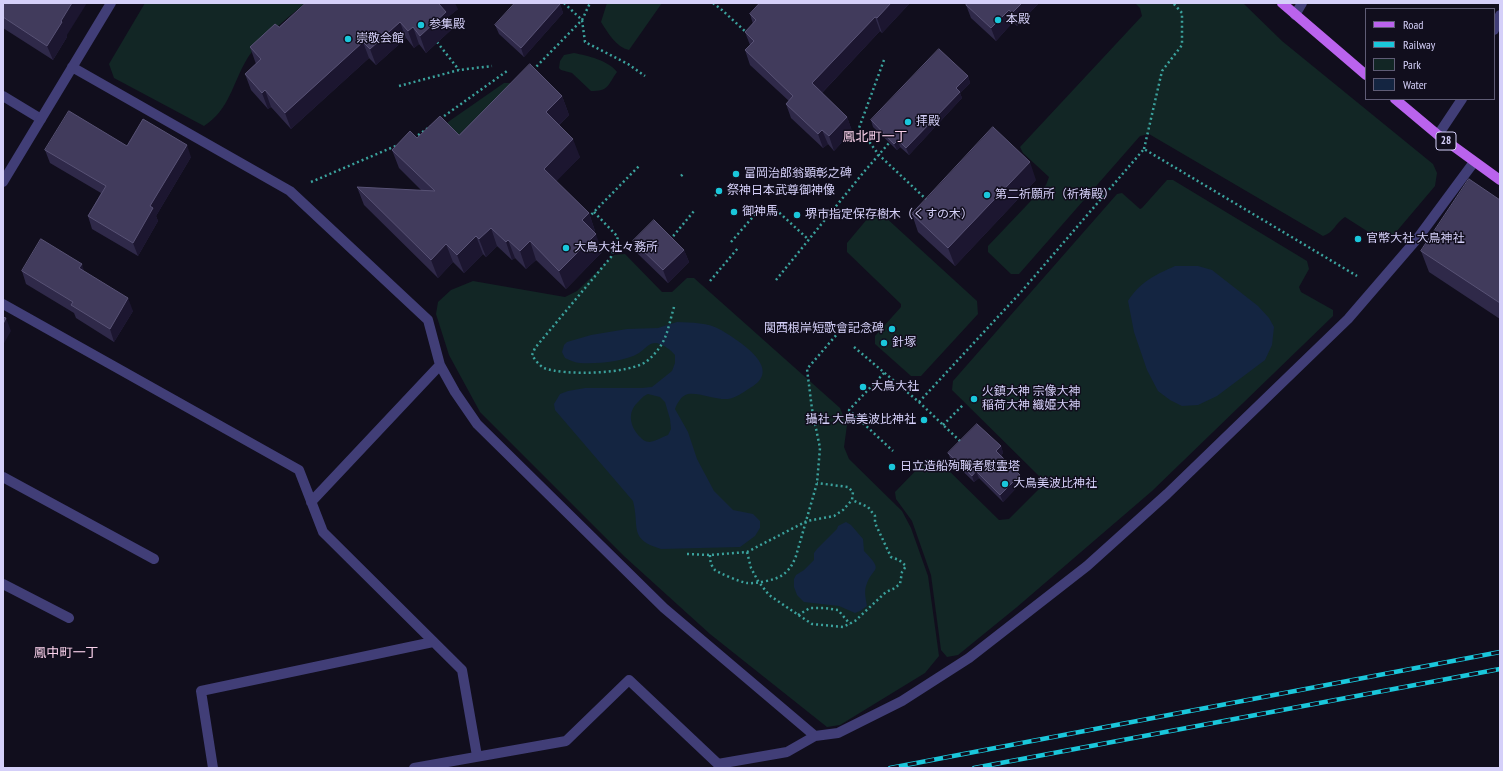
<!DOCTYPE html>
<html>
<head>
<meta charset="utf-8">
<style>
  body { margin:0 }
  #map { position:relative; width:1503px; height:771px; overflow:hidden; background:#110e1d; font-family:"PT Sans Narrow",sans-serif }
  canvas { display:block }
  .frame { position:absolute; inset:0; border:4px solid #d5d0f9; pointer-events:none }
  .legend { position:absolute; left:1365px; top:8px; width:130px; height:92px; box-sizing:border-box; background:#110e1d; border:1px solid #5f5c75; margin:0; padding:5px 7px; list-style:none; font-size:12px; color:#d5d0f9 }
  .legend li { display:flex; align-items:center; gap:8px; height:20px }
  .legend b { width:20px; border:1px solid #5f5c75 }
</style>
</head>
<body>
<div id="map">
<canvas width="1503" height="771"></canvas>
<div class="frame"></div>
<ul class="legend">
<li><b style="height:5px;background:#ba63ed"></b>Road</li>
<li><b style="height:5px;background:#1ac7db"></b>Railway</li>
<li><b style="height:11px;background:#122625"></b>Park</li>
<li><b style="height:11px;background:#142541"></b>Water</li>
</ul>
</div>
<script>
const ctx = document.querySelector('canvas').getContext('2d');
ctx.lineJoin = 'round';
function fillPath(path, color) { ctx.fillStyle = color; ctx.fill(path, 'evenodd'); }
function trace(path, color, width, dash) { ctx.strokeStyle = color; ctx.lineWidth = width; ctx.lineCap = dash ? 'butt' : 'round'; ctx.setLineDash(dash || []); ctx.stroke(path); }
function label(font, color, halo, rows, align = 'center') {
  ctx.font = font + ' "PT Sans Narrow","Noto Sans JP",sans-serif'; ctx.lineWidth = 3; ctx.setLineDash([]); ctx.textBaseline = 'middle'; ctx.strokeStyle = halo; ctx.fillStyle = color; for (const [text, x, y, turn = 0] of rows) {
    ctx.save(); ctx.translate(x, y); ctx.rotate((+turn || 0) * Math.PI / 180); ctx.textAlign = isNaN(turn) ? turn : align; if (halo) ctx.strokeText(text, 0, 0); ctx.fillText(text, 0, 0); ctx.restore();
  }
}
const green = new Path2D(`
  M145 3H305C288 18 258 41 247 59 232 84 230 109 204 126L114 78 109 64Z
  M607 3H662L629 50C616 47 608 33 601 22Z
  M1135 3H1243L1282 41 1433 164 1437 173 1435 186 1391 238 1381 240 1345 217C1335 223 1335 232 1323 236L1149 134 1140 136 1019 274H1011L988 252V246L1046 185 1049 177 1023 153 1020 147 1142 16 1140 8Z
  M574 53C588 56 608 60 617 72 607 86 609 91 591 91L572 73 561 70 559 68 560 61 564 55Z
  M504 83H510L518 90 470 144 446 128 448 122Z
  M1167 180H1173L1307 261 1309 269 1299 287 1301 292 1333 310V316L1152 491 1017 607 958 655 947 657 941 650 931 575 912 521 896 499 895 492 927 459 938 460 999 520 1009 519 1040 488 1041 478 952 390 953 381 1117 194 1122 193 1140 209 1142 208Z
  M884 216 977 301 978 314 921 376H911L875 344V336L901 307V304L847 252V243L868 218Z
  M625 254 662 292H672L687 278H694L840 408 847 425 844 447 849 459 902 511 911 528 928 576 939 656 925 673 840 725 827 727 710 634 625 557 480 412 449 355 436 314 438 302 451 290 473 281 565 297 577 291 614 255Z`);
const water = new Path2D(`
  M1175 266H1198L1212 270 1258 306 1269 318 1274 327 1272 345 1265 360 1217 396 1198 405 1182 406 1170 400 1158 391 1147 370 1134 332 1128 301C1140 282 1155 275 1175 266Z
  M677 322C692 323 708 322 721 330 739 341 785 369 750 388 744 392 735 398 728 399 716 400 698 392 688 394 682 395 677 403 675 409L688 432 697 459 714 491 733 510 753 514 760 521V528L755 536 740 547 661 549C628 539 640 528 633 501L555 410 554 404 560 394 568 391 585 388H642L652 387 672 371 675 363V355C671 350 664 345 657 343 649 342 645 349 639 353 624 362 597 364 580 363 575 363 570 360 565 358L562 352 564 345 567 342 591 335 627 329 658 328ZM648 394 660 397 665 402 670 419 671 429 668 435C662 437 656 441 650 442 645 442 642 439 639 436 630 426 627 412 638 402 641 399 643 396 648 394Z
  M846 522 851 525 863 539 864 551C885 573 873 565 866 586 864 593 866 599 867 606L860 611 855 613 839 606 804 602 797 595 794 587V579L796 575 804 570 814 560V553L817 549 837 529 838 526Z`);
const path = new Path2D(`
  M564 3 582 20 585 42 628 64 645 76
  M713 3 722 10 747 33
  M437 42 459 70
  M884 60 859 128 879 155 928 201
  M533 70 582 20 590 3
  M399 86 459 70 492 66
  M440 119 507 71
  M414 138 431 126
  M1144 149 1162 71 1182 45V13L1173 3
  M681 176 683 174
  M311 182 398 145
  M715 196 717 194
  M772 206 809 240
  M594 212 618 237 611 257 535 348 532 355C535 360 539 365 544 368 564 376 631 374 647 361 667 344 667 331 674 307
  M588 218 640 165
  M670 240 694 211
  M731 242 758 211
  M776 280 863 173 889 143
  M710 281 738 248
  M854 347 919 402 961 442
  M884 373 849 410 893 451
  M919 402 1021 292 1144 149 1357 276
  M943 425 963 405
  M747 552 751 568 758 581 769 595 791 610 812 624 843 627 855 621 886 592 893 589 900 584 902 572 906 566 899 560 891 557 875 523V516L868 507 852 500
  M687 554 710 555 747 552 807 521 834 516 843 510 852 500 853 492 848 487 817 483
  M710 555C710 561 711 566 715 570 721 574 740 582 747 583 755 584 775 580 781 576 789 571 793 564 796 556L817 483 820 448 812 409 807 369 838 333
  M798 615 810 608H824L838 610 850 624`);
const service = new Path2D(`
  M3 96 41 119
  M3 477 154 559
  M3 584 69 618`);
const minor = new Path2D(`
  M1295 15 1302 3
  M1494 30 1500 15
  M72 67 290 191 428 320 440 365 455 392 477 424 664 608 815 736 838 733 902 701 969 658 1087 566 1167 494 1348 319 1417 239 1474 162
  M1438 135 1462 99
  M3 182 111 3
  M3 304 299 470 323 532 462 670 477 756
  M311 502 440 365
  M213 768 201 691 433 642
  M414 768 566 741 629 680 718 764 787 752 815 736`);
const primary = new Path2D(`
  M1282 3 1366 75
  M1395 99 1438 135 1500 180`);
const rail = new Path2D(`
  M890 768 1500 652
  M974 768 1500 669`);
const wall = new Path2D(`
  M3 3 67 35V37L53 60 3 28Z
  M760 3H910L882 33 880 31 822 93 847 117 852 131 834 151 828 144 823 148 791 118 786 104 789 101 750 65 745 50 750 45 745 32 753 24 750 14Z
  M1039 3 1017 26 1013 22 996 41 971 18 966 5Z
  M560 4 563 13 524 57 499 34 495 25Z
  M458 9 448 17 452 29 426 53 419 44 414 48 406 38 376 65 369 58 291 129 271 107 268 109 251 90 245 74 256 64 250 47 279 27Z
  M968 76 970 83 960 93 962 98 909 155 900 147 897 150 873 127 871 120Z
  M562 96 569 115 559 125 580 157 556 181 589 213 595 231 594 232 602 252 566 289 536 260 526 269 515 258 512 260 497 246 486 257 483 254 464 273 453 262 438 278 364 205 357 187 422 191 399 168 392 150 417 138 459 135Z
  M127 146 191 157 156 216 158 221 138 256 92 229 88 216 101 193 50 163 45 150Z
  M1036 180 955 266 918 232 912 214Z
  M1500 200V319L1429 272 1421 251Z
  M633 241 684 250 689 262 668 283 638 254Z
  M22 271 84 272 133 311 114 342 76 318 74 313 26 284Z
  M1001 446 1003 453 1001 455 1023 481 1003 502 979 478 974 482 951 460 948 453Z`);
const shadedWall = new Path2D(`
  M72 3H87L67 35V37L53 60 47 46 61 21Z
  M440 3H455L458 9 448 17 452 29 426 53 420 36Z
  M891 3H910L882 33 877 18Z
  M1022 3H1039L1017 26 1012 13Z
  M560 4 563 13 524 57 521 48Z
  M1009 10 1013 22 996 41 991 28Z
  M875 17 880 31 817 98 812 83Z
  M400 22 406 38 376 65 370 49Z
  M413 27 419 44 414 48 408 31Z
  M363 42 369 58 291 129 285 113Z
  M968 76 970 83 960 93 962 98 909 155 906 148 956 88Z
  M265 90 271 107 268 109 262 93Z
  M562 96 569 115 553 130 546 112Z
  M847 117 852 131 834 151 829 136Z
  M822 130 828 144 823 148 818 134Z
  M573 139 580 157 551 187 544 169Z
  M898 140 900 147 897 150 894 144Z
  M187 145 191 157 156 216 158 221 138 256 133 243 150 206Z
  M1030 162 1036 180 955 266 948 248Z
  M589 213 595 231 589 238 582 220Z
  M491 228 497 246 486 257 479 239Z
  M596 234 602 252 566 289 559 271Z
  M476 236 483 254 464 273 457 255Z
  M508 240 515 258 512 260 506 242Z
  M530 241 536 260 526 269 520 251Z
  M446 244 453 262 438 278 431 260Z
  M684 250 689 262 668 283 663 270Z
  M82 264 86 277 79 268Z
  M128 298 133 311 114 342 110 329Z
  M6 318 11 331 3 345V324Z
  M1001 446 1003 453 999 457 996 451Z
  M976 471 979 478 974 482 972 476Z
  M1020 475 1023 481 1003 502 1000 495Z`);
const building = new Path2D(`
  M3 3H72L61 21 62 22 47 46 3 17Z
  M306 3H440L439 4 446 12 420 36 413 27 408 31 400 22 370 49 363 42 285 113 265 90 262 93 245 74 261 59 250 47 275 24 279 27Z
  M515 3H559L560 4 521 48 495 25Z
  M760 3H891L877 18 875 17 812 83 847 117 829 136 822 130 818 134 786 104 793 96 745 50 754 41 745 32 756 20 750 14Z
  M969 3H1022L1012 13 1009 10 991 28 966 5Z
  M939 49 968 76 956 88 960 92 906 148 898 140 894 144 871 120Z
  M530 64 562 96 546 112 573 139 544 169 589 213 582 220 596 234 559 271 530 241 520 251 508 240 506 242 491 228 479 239 476 236 457 255 446 244 431 260 357 187 435 191 392 150 410 131 417 138 440 116 459 135Z
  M69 111 127 146 143 119 187 145 150 206 153 208 133 243 88 216 106 186 45 150Z
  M993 127 1030 162 948 248 912 214Z
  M1469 179 1500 200V303L1421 251Z
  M654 220 684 250 663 270 633 241Z
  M41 239 82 264 79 268 128 298 110 329 71 305 73 302 22 271Z
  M3 317 6 318 3 324Z
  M977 424 1001 446 996 451 1020 475 1000 495 976 471 972 476 948 453Z`);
const markers = [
  [998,20,4,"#1ac7db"],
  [421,25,4,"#1ac7db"],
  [348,39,4,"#1ac7db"],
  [908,122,4,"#1ac7db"],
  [736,174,4,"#1ac7db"],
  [719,191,4,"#1ac7db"],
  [987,195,4,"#1ac7db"],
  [734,212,4,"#1ac7db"],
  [797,215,4,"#1ac7db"],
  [1358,239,4,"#1ac7db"],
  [566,248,4,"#1ac7db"],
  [892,329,4,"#1ac7db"],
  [884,343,4,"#1ac7db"],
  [863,387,4,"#1ac7db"],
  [974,399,4,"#1ac7db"],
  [924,420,4,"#1ac7db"],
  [892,467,4,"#1ac7db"],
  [1005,484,4,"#1ac7db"]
];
const shields = [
  [1446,141,20]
];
const shieldNames = [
  ["28",1446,141]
];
const poiNames = [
  ["本殿",1006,20],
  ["参集殿",429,25],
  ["崇敬会館",356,39],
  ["拝殿",916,122],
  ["富岡治郎翁顕彰之碑",744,174],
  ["祭神日本武尊御神像",727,191],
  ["第二祈願所（祈祷殿）",995,195],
  ["御神馬",742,212],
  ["堺市指定保存樹木（くすの木）",805,215],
  ["官幣大社 大鳥神社",1366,239],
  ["大鳥大社々務所",574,248],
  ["関西根岸短歌會記念碑",884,329,"right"],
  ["針塚",892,343],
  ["大鳥大社",871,387],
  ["火鎮大神 宗像大神",982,392],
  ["稲荷大神 織姫大神",982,406],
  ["攝社 大鳥美波比神社",916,420,"right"],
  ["日立造船殉職者慰霊塔",900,467],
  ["大鳥美波比神社",1013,484]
];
const neighbourhoodNames = [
  ["鳳北町一丁",875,137],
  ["鳳中町一丁",66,653]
];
fillPath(green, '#122625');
fillPath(water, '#142541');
trace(path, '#3ba29d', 2.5, [2, 3]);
trace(service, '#413e77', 10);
trace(minor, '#413e77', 10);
trace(primary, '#ba63ed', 10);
trace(rail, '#1ac7db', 4.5);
trace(rail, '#110e1d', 3, [9]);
fillPath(wall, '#2f2949');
fillPath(shadedWall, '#1c1630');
fillPath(building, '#413b5c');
trace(building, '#585275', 1);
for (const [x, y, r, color] of markers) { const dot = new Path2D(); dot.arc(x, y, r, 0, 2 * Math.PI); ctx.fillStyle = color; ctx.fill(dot); trace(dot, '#110e1d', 1.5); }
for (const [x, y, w] of shields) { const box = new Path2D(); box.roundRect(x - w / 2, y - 9, w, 18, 3); ctx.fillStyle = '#110e1d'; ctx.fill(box); trace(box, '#d5d0f9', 1); }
label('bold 11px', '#d5d0f9', null, shieldNames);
label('12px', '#d5d0f9', '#110e1d', poiNames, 'left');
label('13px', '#fad1eb', '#110e1d', neighbourhoodNames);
</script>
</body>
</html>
